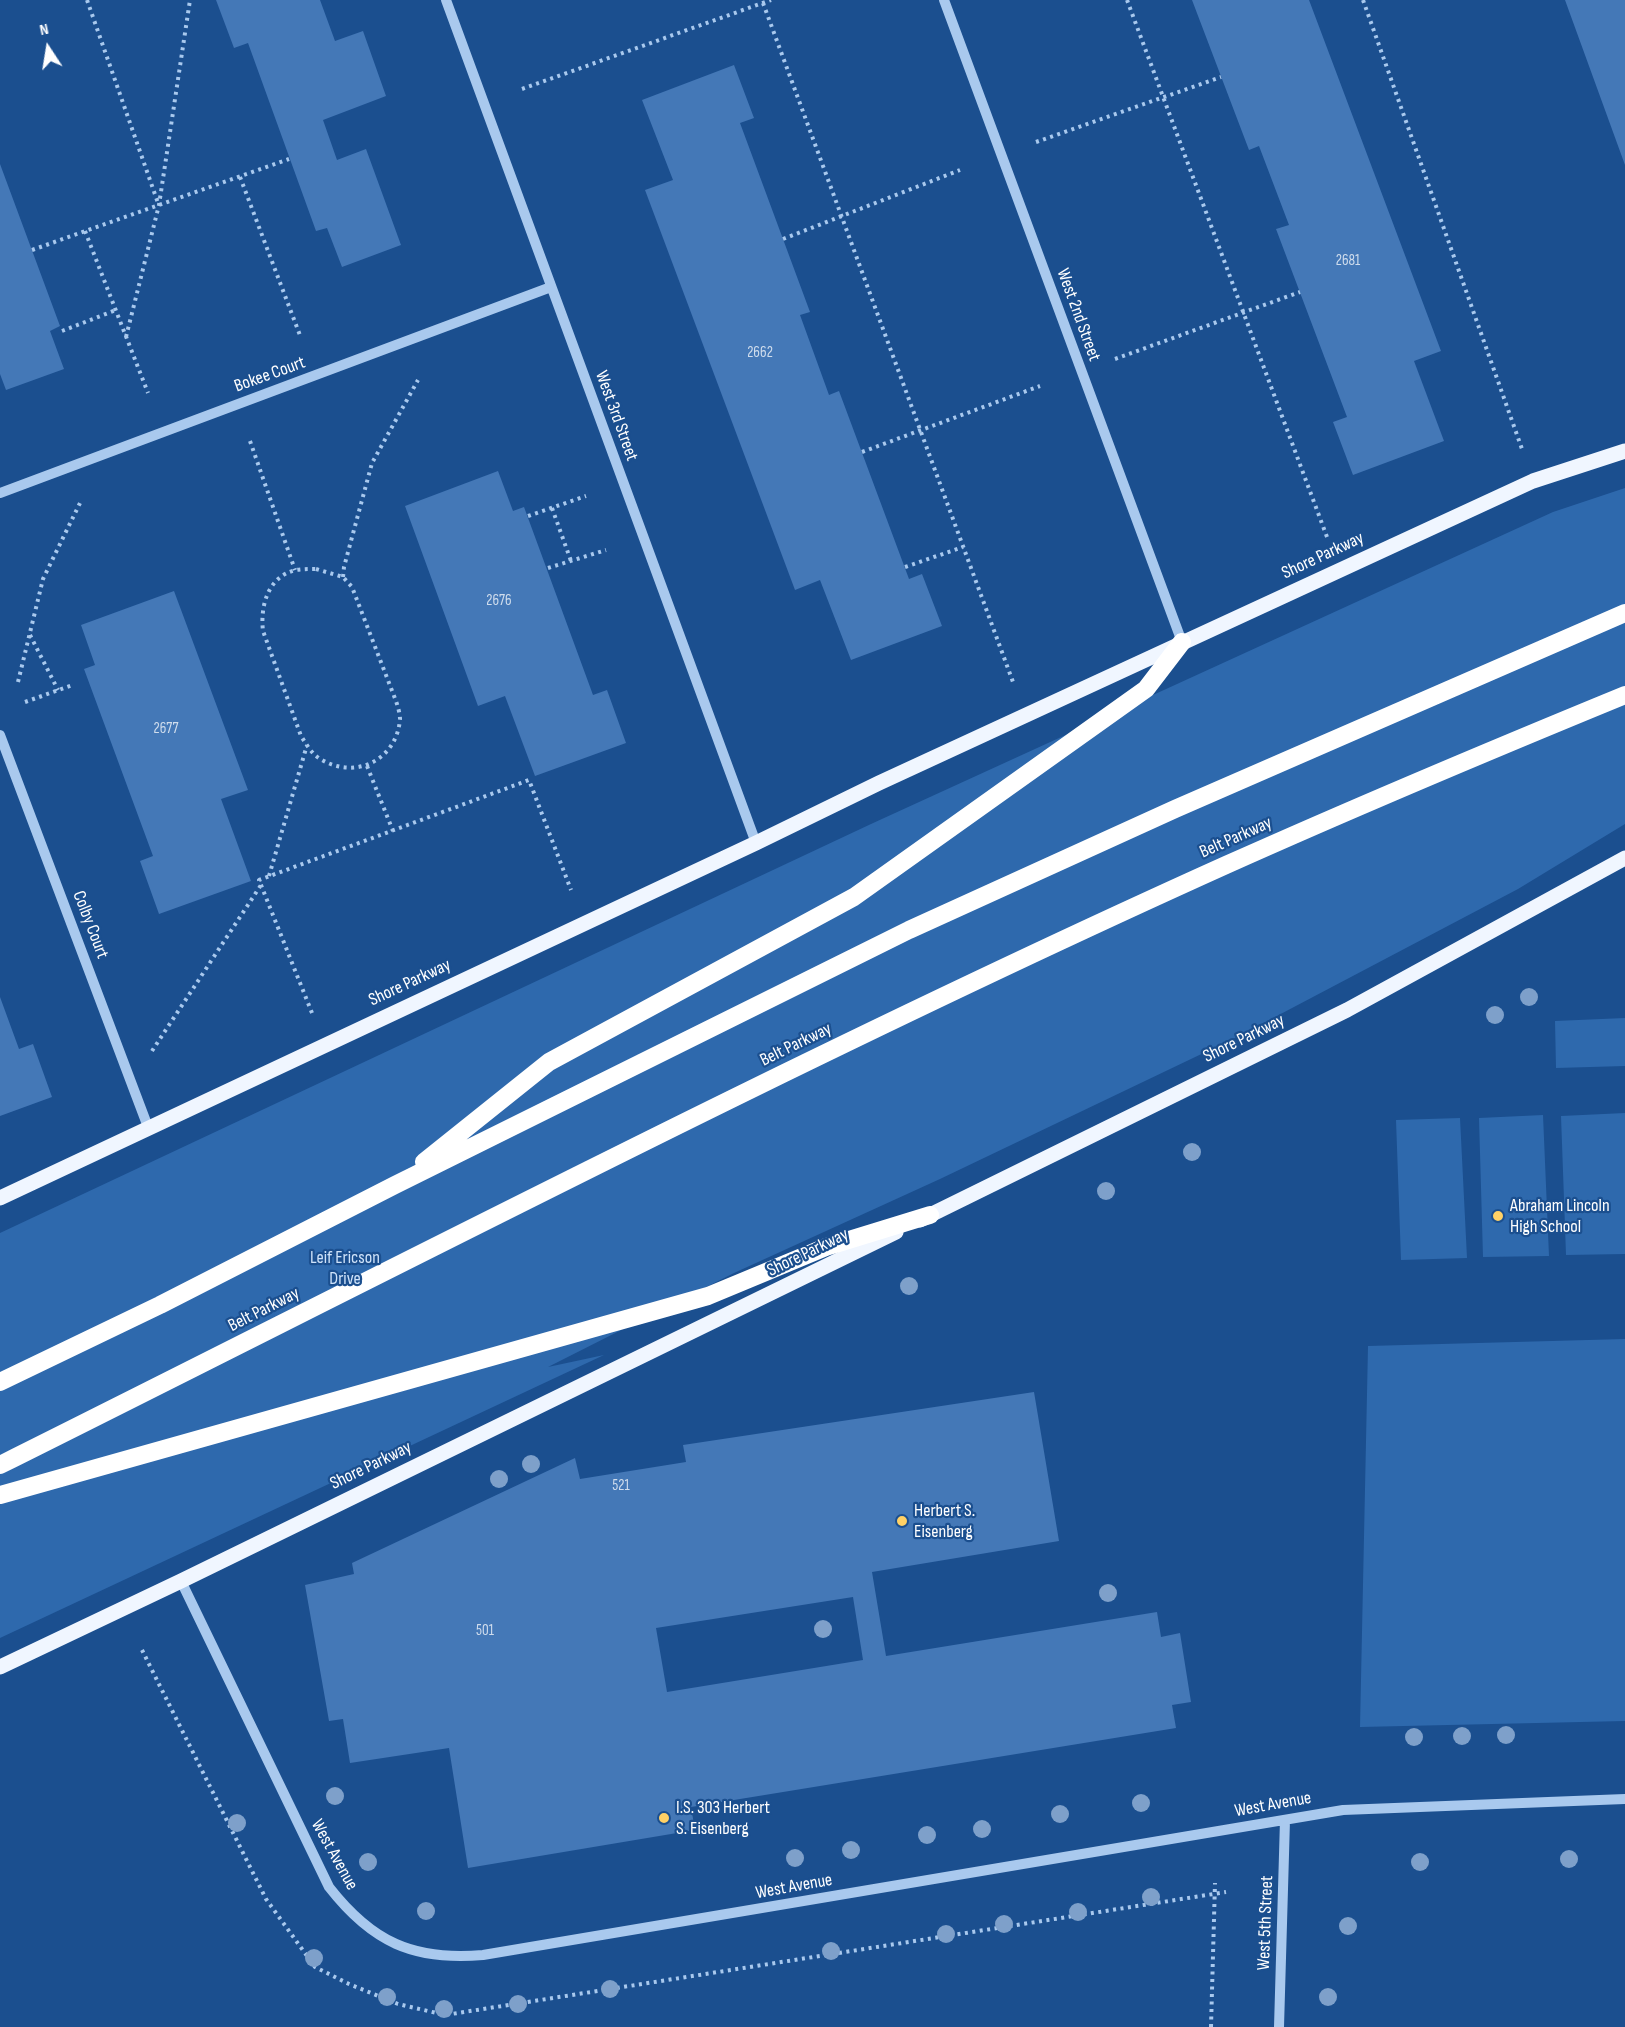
<!DOCTYPE html>
<html>
<head>
<meta charset="utf-8">
<style>
  body { margin:0 }
  #map { position:relative; width:1625px; height:2027px; overflow:hidden; background:#1b4f8f; font-family:"Sofia Sans Condensed",sans-serif }
  canvas { display:block }
  .north { position:absolute; left:18px; top:18px; width:60px; height:60px; -webkit-text-stroke:4px #1b4f8f; paint-order:stroke; rotate:348deg; font-size:16px; font-weight:700; line-height:24px; text-align:center; color:#fff }
  .north::after { content:''; display:block; margin:auto; width:21px; height:27px; background:#fff; clip-path:polygon(50% 0,100% 100%,50% 72%,0 100%) }
</style>
</head>
<body>
<div id="map">
<canvas width="1625" height="2027"></canvas>
<div class="north">N</div>
</div>
<script>
const ctx = document.querySelector('canvas').getContext('2d');
ctx.lineJoin = 'round';
function fillPath(path, color) { ctx.fillStyle = color; ctx.fill(path, 'evenodd'); }
function trace(path, color, width, dash) { ctx.strokeStyle = color; ctx.lineWidth = width; ctx.lineCap = dash ? 'butt' : 'round'; ctx.setLineDash(dash || []); ctx.stroke(path); }
function label(font, color, halo, rows, align = 'center') {
  ctx.font = font + ' "Sofia Sans Condensed",sans-serif'; ctx.lineWidth = 4.5; ctx.setLineDash([]); ctx.textBaseline = 'middle'; ctx.strokeStyle = halo; ctx.fillStyle = color; for (const [text, x, y, turn = 0] of rows) {
    ctx.save(); ctx.translate(x, y); ctx.rotate((+turn || 0) * Math.PI / 180); ctx.textAlign = isNaN(turn) ? turn : align; if (halo) ctx.strokeText(text, 0, 0); ctx.fillText(text, 0, 0); ctx.restore();
  }
}
const green = new Path2D(`
  M1625 488V824L1518 889 1237 1037 940 1179 734 1273 548 1367 604 1355 0 1638V1233L871 824 1553 512Z
  M1625 1018V1066L1556 1068 1555 1021Z
  M1625 1113V1254L1566 1255 1561 1116Z
  M1543 1115 1549 1256 1483 1257 1479 1118Z
  M1460 1118 1467 1258 1401 1260 1396 1120Z
  M1625 1339V1721L1360 1727 1368 1346Z`);
const building = new Path2D(`
  M216 0H320L335 41 363 31 386 96 323 120 337 160 366 149 401 245 342 267 327 228 316 231 248 43 234 48Z
  M1192 0H1309L1441 351 1414 361 1444 441 1353 475 1333 422 1347 417 1276 229 1289 225 1259 146 1249 150Z
  M1565 0H1625V165Z
  M734 65 754 118 740 123 810 312 800 315 829 395 839 391 909 579 922 574 942 626 851 660 820 580 795 590 645 190 673 180 642 100Z
  M0 164 60 326 50 331 64 369 6 390 0 374Z
  M498 471 513 511 524 507 593 695 607 690 626 743 535 776 505 696 478 706 405 506Z
  M174 591 248 790 221 799 251 881 159 914 140 861 153 856 84 669 95 665 81 625Z
  M0 997 19 1049 33 1044 52 1097 0 1116Z
  M1034 1392 1059 1541 872 1572 886 1656 1157 1612 1161 1637 1180 1633 1191 1702 1172 1705 1176 1728 691 1807 695 1830 468 1868 449 1748 350 1763 343 1719 329 1721 305 1585 354 1574 352 1563 575 1458 580 1479 686 1462 683 1445ZM853 1597 863 1660 667 1692 656 1628Z`);
const path = new Path2D(`
  M87 0 158 203
  M1127 0 1327 537
  M1363 0 1522 449
  M763 3 1013 682
  M522 89 771 0
  M1036 142 1221 77
  M240 177 301 338
  M85 231 148 393
  M783 239 960 170
  M32 250 289 159
  M62 331 116 310
  M126 337 159 205 190 0
  M1115 359 1300 292
  M250 441 295 570
  M862 452 1040 386
  M552 508 571 561
  M528 516 586 496
  M905 567 963 547
  M548 568 606 550
  M316 569 343 577 352 587 396 701C398 707 400 714 400 719 397 759 357 780 322 760 312 755 307 745 301 736L263 631C260 606 268 576 296 570 303 569 309 569 316 569Z
  M343 577 344 567 372 463 418 380
  M30 635 58 690
  M18 682 43 579 80 503
  M25 702 73 685
  M367 766 393 831
  M269 876 307 745
  M312 1013 259 880 529 780 571 890
  M152 1051 261 885
  M142 1650 266 1899 315 1967 349 1984 398 2004 445 2015 1226 1892
  M1211 2027 1215 1883`);
const minor = new Path2D(`
  M446 0 756 843
  M944 0 1182 642
  M0 493 551 287
  M0 735 148 1127
  M181 1581 329 1887C372 1942 413 1961 483 1955L1343 1810 1625 1799
  M1279 2027 1285 1820`);
const major = new Path2D(`
  M0 1198 756 843 879 783 1533 481 1625 451
  M920 1220 1347 1010 1625 858
  M0 1667 181 1581 896 1232`);
const highway = new Path2D(`
  M424 1162 549 1062 854 897 1146 689 1182 642
  M0 1382 160 1305 395 1185 909 930 1175 809 1625 613
  M0 1465C407 1262 811 1052 1226 865 1358 806 1491 750 1625 695
  M0 1495 708 1296 826 1247 930 1215`);
const trees = [
  [1529,997],
  [1495,1015],
  [1192,1152],
  [1106,1191],
  [909,1286],
  [531,1464],
  [499,1479],
  [1108,1593],
  [823,1629],
  [1506,1735],
  [1462,1736],
  [1414,1737],
  [335,1796],
  [1141,1803],
  [1060,1814],
  [237,1823],
  [982,1829],
  [927,1835],
  [851,1850],
  [795,1858],
  [1569,1859],
  [368,1862],
  [1420,1862],
  [1151,1897],
  [426,1911],
  [1078,1912],
  [1004,1924],
  [1348,1926],
  [946,1934],
  [831,1951],
  [314,1958],
  [610,1989],
  [387,1997],
  [1328,1997],
  [518,2004],
  [444,2009]
];
const markers = [
  [1498,1216,6,"#ffd166"],
  [902,1521,6,"#ffd166"],
  [664,1818,6,"#ffd166"]
];
const numberNames = [
  ["2681",1348,261],
  ["2662",760,353],
  ["2676",499,601],
  ["2677",166,729],
  ["521",621,1486],
  ["501",485,1631]
];
const streetNames = [
  ["West 2nd Street",1078,315,70],
  ["Bokee Court",270,375,-20],
  ["West 3rd Street",616,416,70],
  ["Shore Parkway",1323,556,-25],
  ["Belt Parkway",1236,838,-24],
  ["Colby Court",90,925,69],
  ["Shore Parkway",410,983,-25],
  ["Shore Parkway",1244,1039,-26],
  ["Belt Parkway",796,1045,-26],
  ["Shore Parkway",808,1253,-26],
  ["Belt Parkway",264,1310,-27],
  ["Shore Parkway",371,1466,-26],
  ["West Avenue",1273,1805,-10],
  ["West Avenue",334,1855,61],
  ["West Avenue",794,1887,-10],
  ["West 5th Street",1266,1923,-88]
];
const poiNames = [
  ["Abraham Lincoln",1510,1206],
  ["High School",1510,1227],
  ["Herbert S.",914,1511],
  ["Eisenberg",914,1532],
  ["I.S. 303 Herbert",676,1808],
  ["S. Eisenberg",676,1829]
];
const parkNames = [
  ["Leif Ericson",345,1258],
  ["Drive",345,1279]
];
fillPath(green, '#2e69ad');
fillPath(building, '#4478b7');
trace(path, '#a9c9ee', 4, [3, 4.5]);
trace(minor, '#a9c9ee', 10);
trace(major, '#f0f6ff', 15);
trace(highway, '#fff', 18);
ctx.fillStyle = '#7ea0ca';
for (const [x, y] of trees) { ctx.beginPath(); ctx.arc(x, y, 9, 0, 2 * Math.PI); ctx.fill(); }
for (const [x, y, r, color] of markers) { const dot = new Path2D(); dot.arc(x, y, r, 0, 2 * Math.PI); ctx.fillStyle = color; ctx.fill(dot); trace(dot, '#1b4f8f', 2); }
label('15px', '#d0dded', null, numberNames);
label('18px', '#fff', '#1b4f8f', streetNames);
label('18px', '#fff', '#1b4f8f', poiNames, 'left');
label('18px', '#cfe3fa', '#1b4f8f', parkNames);
</script>
</body>
</html>
